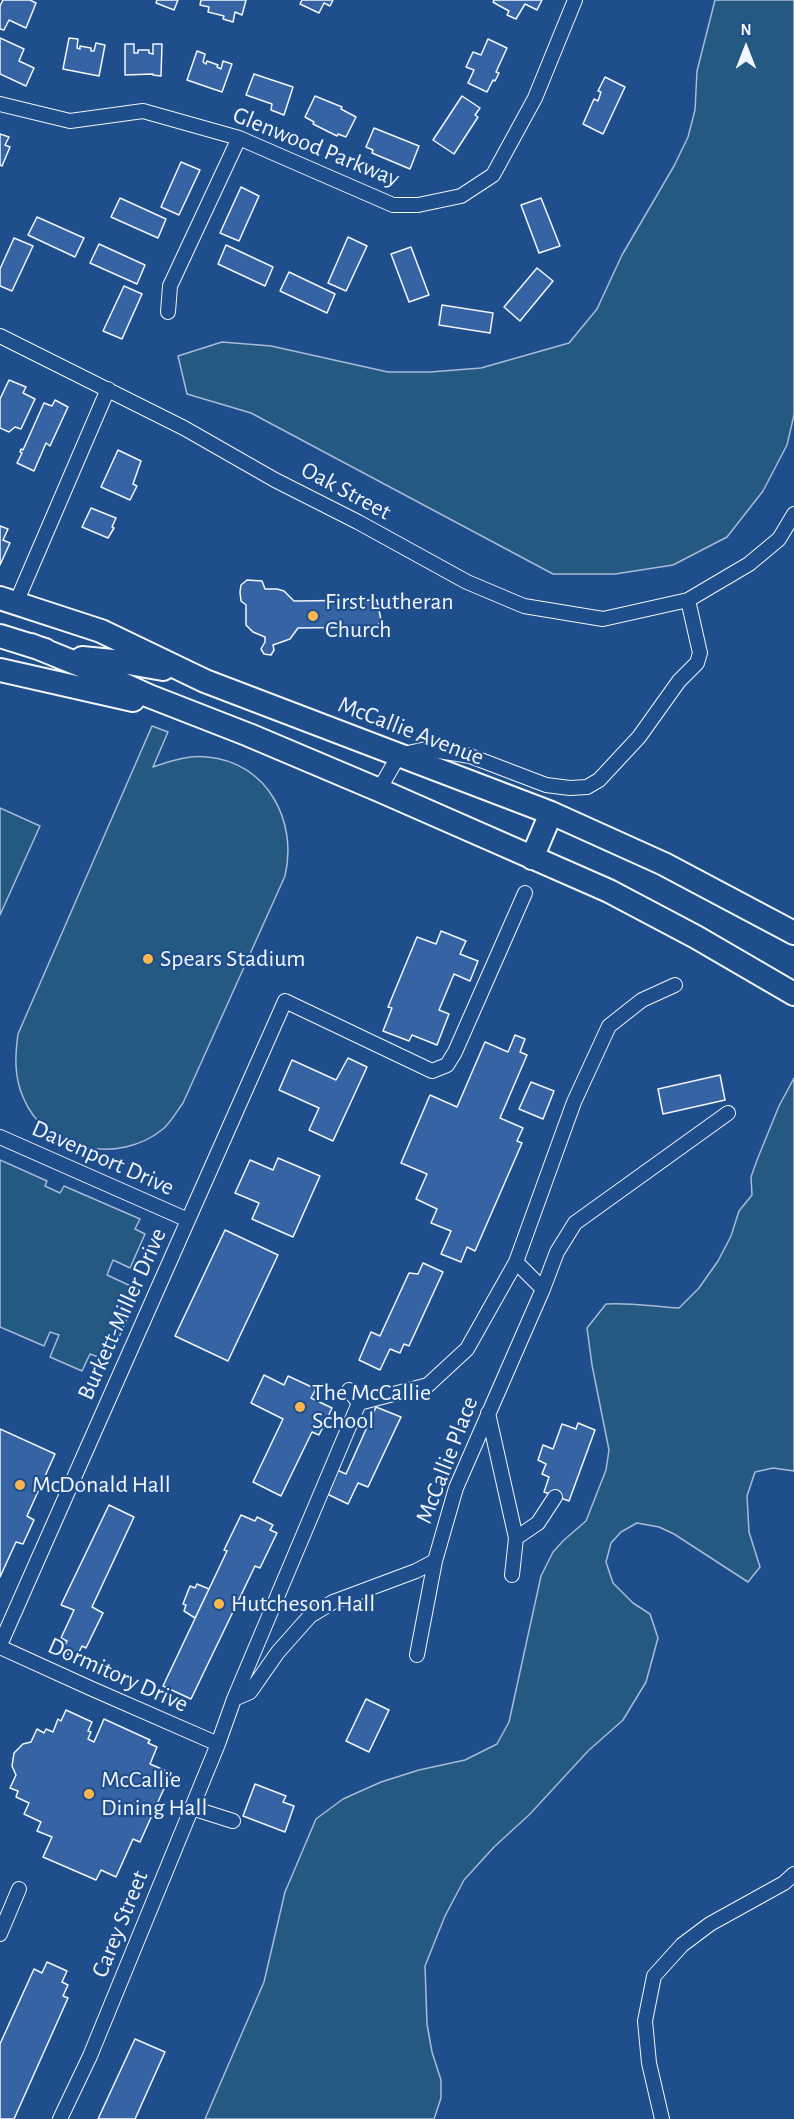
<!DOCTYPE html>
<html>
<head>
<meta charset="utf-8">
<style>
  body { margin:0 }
  #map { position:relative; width:794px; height:2119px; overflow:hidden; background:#1f4e8c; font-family:"Alegreya Sans",sans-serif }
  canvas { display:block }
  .north { position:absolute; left:716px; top:18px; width:60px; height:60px; -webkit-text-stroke:4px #1f4e8c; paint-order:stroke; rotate:0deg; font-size:16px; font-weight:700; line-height:24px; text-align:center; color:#f2f6ff }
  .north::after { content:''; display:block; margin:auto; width:21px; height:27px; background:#f2f6ff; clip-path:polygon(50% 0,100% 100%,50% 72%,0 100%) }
</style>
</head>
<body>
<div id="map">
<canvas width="794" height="2119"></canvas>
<div class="north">N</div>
</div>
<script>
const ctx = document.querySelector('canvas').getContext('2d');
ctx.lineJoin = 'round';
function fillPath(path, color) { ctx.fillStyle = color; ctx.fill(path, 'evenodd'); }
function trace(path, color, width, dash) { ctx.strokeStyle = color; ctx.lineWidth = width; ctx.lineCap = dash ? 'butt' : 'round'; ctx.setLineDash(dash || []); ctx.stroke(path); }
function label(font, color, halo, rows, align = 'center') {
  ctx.font = font + ' "Alegreya Sans",sans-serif'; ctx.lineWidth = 4.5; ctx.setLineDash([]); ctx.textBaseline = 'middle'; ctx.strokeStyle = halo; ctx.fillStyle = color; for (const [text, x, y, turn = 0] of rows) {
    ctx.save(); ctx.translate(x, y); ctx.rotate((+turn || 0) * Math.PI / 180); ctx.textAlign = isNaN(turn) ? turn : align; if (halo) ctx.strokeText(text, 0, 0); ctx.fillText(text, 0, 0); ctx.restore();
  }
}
const green = new Path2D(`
  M715 0H794V415L787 445 763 491 727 537 673 565 615 574H553L251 413 187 394 178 356 222 342 271 346 388 372H430L481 368 569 343 597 309 622 255 674 166 688 137 695 110 697 71Z
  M152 726 168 732 153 767C171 761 188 755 207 757 267 762 298 821 285 876L183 1103C177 1111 171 1122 163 1129 119 1165 45 1152 23 1097 14 1076 15 1056 18 1034Z
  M0 808 40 826 0 915Z
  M794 1078V1471L773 1468 755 1472 747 1496 749 1532 760 1567 748 1582 674 1534 659 1527 637 1523 621 1532 611 1543 606 1562 613 1583 633 1603 650 1614 658 1638 646 1682 623 1720 588 1751 530 1814 494 1847 464 1880 445 1916 425 1966 427 2024 432 2052 441 2080V2098L434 2119H205L264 1982 285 1892 316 1819 343 1799 381 1782 419 1770 465 1760 497 1744 509 1722 541 1576 553 1552 564 1540 586 1521 606 1470 609 1450 592 1365 587 1328 606 1304C631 1302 654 1307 679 1308L699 1288 718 1261 731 1236 739 1211 752 1195 751 1177 757 1160 779 1106Z
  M0 1160 47 1181 45 1186 60 1193 64 1186 140 1219 135 1229 145 1234 130 1268 113 1260 107 1275 135 1288 128 1302 133 1305 110 1358 103 1355 101 1358 90 1354 82 1371 50 1357 59 1335 50 1332 44 1346 0 1327Z`);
const building = new Path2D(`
  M3 0H30L36 3 26 28 9 20 4 30 0 29V6Z
  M157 0H178L174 10 156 3Z
  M201 0H246L242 15 235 12 233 22 223 19 224 16 208 12 209 7 200 5Z
  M302 0H333L330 6 324 3 319 13 300 4Z
  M494 0H542L537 10 525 4 516 19 507 15 509 11 498 5 493 2Z
  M0 38 24 49 19 61 34 68 26 86 0 74Z
  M69 38 78 39 77 48 80 49V46L91 48V51H94L96 43 105 45 99 76 63 69Z
  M488 39 507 48 496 72 499 73 495 81 493 80 487 92 468 83 474 70 466 67 473 52 481 55Z
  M125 44H134V53H138V50H149V53L153 54V44H162L161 76 153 75V74L125 75Z
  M197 51 205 54 203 62 206 64 207 61 218 65 217 67 221 69 223 61 232 64 222 92 187 80Z
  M254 74 293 87 284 115 271 110 272 104 246 95Z
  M605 77 625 87 603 134 583 124 594 99 598 101 601 92 598 91Z
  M315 96 342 107 341 109 356 117 346 137 338 134 337 136 313 124 314 122 305 117Z
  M462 96 480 108 475 115 478 117 454 154 433 140Z
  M374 128 419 146 410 169 372 153 373 150 366 147Z
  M0 134 9 137 5 145 10 147 2 166 0 165Z
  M181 162 200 170 179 215 161 207Z
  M241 187 259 196 239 241 220 233Z
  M120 198 166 219 158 238 111 217Z
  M541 198 560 246 539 253 521 205Z
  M37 217 84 238 75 257 28 235Z
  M348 237 367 246 346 291 328 283Z
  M14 238 33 246 12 291 0 286V269Z
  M99 244 145 265 137 284 90 263Z
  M226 245 273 267 265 286 218 264Z
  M411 247 429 295 409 302 391 254Z
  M537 268 553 281 520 321 504 307Z
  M289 272 335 294 327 313 280 291Z
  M124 286 142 294 122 339 103 331Z
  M442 305 493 313 490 333 439 325Z
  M9 380 26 387 23 393 35 399 21 429 15 427 9 432 0 428V399Z
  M55 400 68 407 50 446 46 443 34 471 17 463 22 453 20 452 21 449 23 450 44 403 52 406Z
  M118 450 141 461 133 484 137 486 130 500 101 487Z
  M91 508 116 518 112 527 114 528 108 538 82 527Z
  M0 526 8 529 3 540 10 543 0 565Z
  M247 580 262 581 265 589H277L284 591 294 601 377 600 381 620 377 627 298 628 290 639 273 645 274 650 271 655 264 654 261 649 265 642V637L253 632 246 625V605L241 601 240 592 241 585Z
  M441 931 466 941 460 954 478 961 470 981 454 974 439 1010 449 1014 437 1045 412 1035 409 1041 383 1031 392 1008 388 1007 417 937 436 944Z
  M515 1035 525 1039 520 1052 527 1055 500 1118 523 1128 517 1141 522 1143 475 1251 467 1247 461 1262 441 1254 451 1231 431 1223 437 1209 416 1199 427 1174 401 1163 430 1095 457 1107 485 1042 508 1052Z
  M348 1058 367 1067 333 1141 309 1130 319 1108 279 1090 292 1060 336 1080Z
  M720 1075 725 1100 663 1114 658 1089Z
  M531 1082 554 1091 543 1119 519 1109Z
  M278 1158 320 1176 293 1237 252 1219 259 1203 235 1193 250 1160 273 1170Z
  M225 1230 278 1255 228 1361 175 1336Z
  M423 1263 443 1272 409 1346 404 1344 400 1353 390 1349 380 1370 359 1360 371 1332 380 1336 409 1273 418 1274Z
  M264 1375 284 1385 288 1376 316 1389 311 1398 332 1408 319 1435 312 1432 281 1496 253 1482 283 1419 251 1403Z
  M376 1407 401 1417 368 1487 358 1483 348 1504 325 1493 337 1470 346 1474Z
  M578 1423 595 1430 569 1501 544 1492 549 1477 542 1474 546 1464 538 1460 543 1445 553 1449 562 1424 576 1429Z
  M0 1429 55 1454 27 1516 34 1520 23 1544 16 1542 0 1577Z
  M109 1505 134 1517 92 1607 103 1613 86 1648 82 1646 76 1658 62 1651 67 1641 61 1638 74 1610 61 1605Z
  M241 1515 255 1521 257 1517 273 1525 270 1530 277 1533 260 1568 255 1566 191 1699 163 1686 227 1551 224 1550Z
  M197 1584 209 1589 195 1618 184 1611 186 1605 183 1604 190 1586 195 1588Z
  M366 1699 389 1710 369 1752 346 1741Z
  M66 1710 92 1722 88 1731 91 1732 88 1739 94 1742 104 1719 150 1740 148 1743 157 1747 150 1764 171 1773 140 1842 133 1839 116 1877 101 1870 96 1880 43 1857 52 1837 37 1831 41 1822 24 1814 29 1803 16 1797 18 1791 10 1788 16 1775 12 1766 14 1753 23 1744 31 1742 37 1729 44 1733 46 1729 53 1732 58 1719 61 1721Z
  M255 1784 286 1796 283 1802 294 1806 285 1832 243 1816Z
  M47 1962 67 1971 62 1982 68 1985 63 1996 68 1998 14 2119H0V2044L34 1969 42 1973Z
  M135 2039 165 2052 135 2119H98Z`);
const minor = new Path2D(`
  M0 104 70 121 143 111 239 138 393 205H418L461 196 493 175 535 98 575 0
  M168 312 170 286 239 138
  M0 336 184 428 275 480 358 522 467 582 524 606 603 619 688 600 749 564 779 539 794 514
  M16 603 108 389
  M379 790 399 755 426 749 470 756 546 785 570 788 587 787 599 780 639 737 679 681 697 663 700 653 688 600
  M0 1137 188 1220
  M516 1262 543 1289
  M359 1403 428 1385 467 1349 516 1262 574 1102 609 1026 642 1000 675 985
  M488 1413 516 1538
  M512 1575 516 1538 538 1523 555 1497
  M0 1645 285 1001 432 1071 447 1065 455 1052 525 893
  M0 1647 90 1688 218 1744
  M417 1655 435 1561 456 1488 543 1289 557 1252 575 1223 728 1113
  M234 1699 250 1692 278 1652 310 1616 333 1602 416 1571 435 1561
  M192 1808 233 1821
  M0 1934 19 1889
  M60 2119 90 2056 218 1744 234 1699 359 1403 349 1390
  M662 2119 649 2063 645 2021 654 1976 682 1945 710 1924 784 1883 794 1874`);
const primary = new Path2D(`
  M0 598 101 631 205 681 551 813 664 864 794 933
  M0 636 45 650
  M31 645 90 669 149 696 249 735 379 790 609 891 696 937 794 994
  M82 658 123 662 163 669
  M0 670 133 700
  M532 858 551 813`);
const markers = [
  [313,616,6,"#ffb74d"],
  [148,959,6,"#ffb74d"],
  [300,1407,6,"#ffb74d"],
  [20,1485,6,"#ffb74d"],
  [219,1604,6,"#ffb74d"],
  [89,1794,6,"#ffb74d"]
];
const streetNames = [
  ["Glenwood Parkway",316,147,22],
  ["Oak Street",346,491,28],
  ["McCallie Avenue",411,731,21],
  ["Davenport Drive",103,1158,24],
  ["Burkett-Miller Drive",122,1314,-66],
  ["McCallie Place",447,1460,-69],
  ["Dormitory Drive",118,1675,24],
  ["Carey Street",120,1924,-68]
];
const poiNames = [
  ["First Lutheran",325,602],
  ["Church",325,630],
  ["Spears Stadium",160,959],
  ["The McCallie",312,1393],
  ["School",312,1421],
  ["McDonald Hall",32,1485],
  ["Hutcheson Hall",231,1604],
  ["McCallie",101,1780],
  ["Dining Hall",101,1808]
];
fillPath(green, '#245a82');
trace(green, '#a8bbd7', 1.5);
fillPath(building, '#3563a3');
trace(building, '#f2f6ff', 1.5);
trace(minor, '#f2f6ff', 16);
trace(primary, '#f2f6ff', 26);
trace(minor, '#1f4e8c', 14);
trace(primary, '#1f4e8c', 22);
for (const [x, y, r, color] of markers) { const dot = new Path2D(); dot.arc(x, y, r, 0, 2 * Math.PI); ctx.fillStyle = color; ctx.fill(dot); trace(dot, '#1f4e8c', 2); }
label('24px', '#f2f6ff', '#1f4e8c', streetNames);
label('24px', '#f2f6ff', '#1f4e8c', poiNames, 'left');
</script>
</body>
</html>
